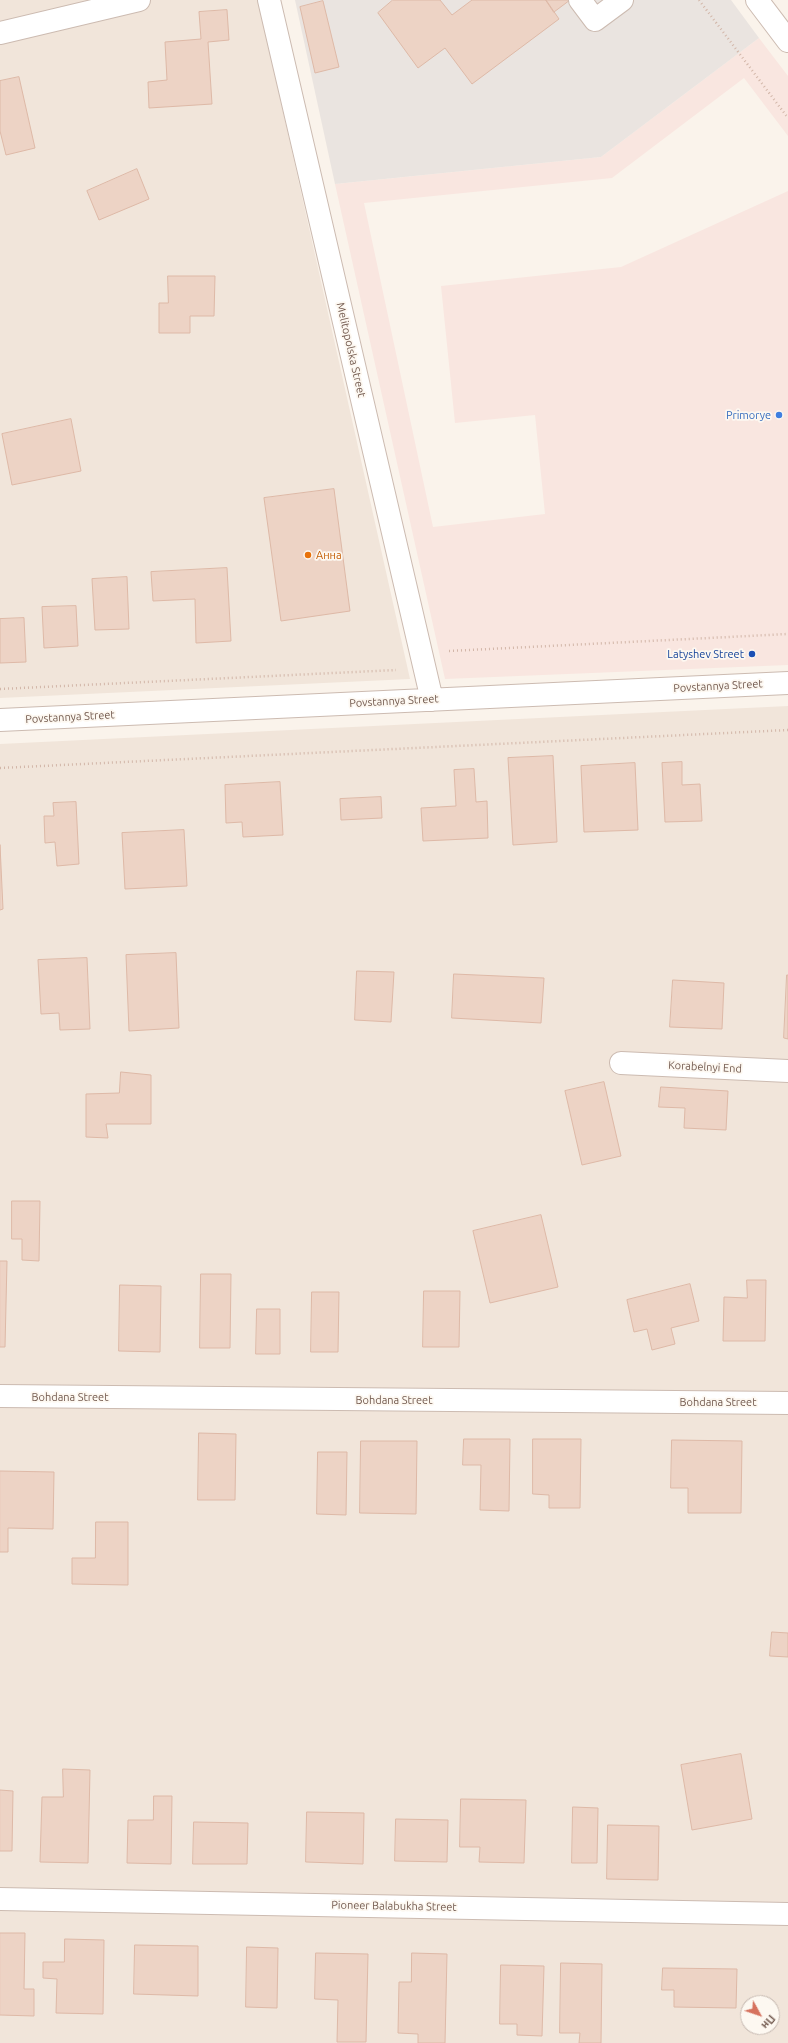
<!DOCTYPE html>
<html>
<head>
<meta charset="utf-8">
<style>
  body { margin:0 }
  #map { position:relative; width:788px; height:2043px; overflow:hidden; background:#faf3eb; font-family:Ubuntu,sans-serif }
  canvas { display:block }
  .north { position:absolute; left:740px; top:1995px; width:40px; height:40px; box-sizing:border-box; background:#fdf8f1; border:1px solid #c6b9b1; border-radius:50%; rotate:130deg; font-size:11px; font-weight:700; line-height:16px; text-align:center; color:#735b50 }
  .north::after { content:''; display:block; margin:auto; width:14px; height:18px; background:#d6725e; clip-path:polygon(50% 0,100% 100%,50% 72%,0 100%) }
</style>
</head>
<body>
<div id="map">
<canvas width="788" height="2043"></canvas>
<div class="north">Пн</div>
</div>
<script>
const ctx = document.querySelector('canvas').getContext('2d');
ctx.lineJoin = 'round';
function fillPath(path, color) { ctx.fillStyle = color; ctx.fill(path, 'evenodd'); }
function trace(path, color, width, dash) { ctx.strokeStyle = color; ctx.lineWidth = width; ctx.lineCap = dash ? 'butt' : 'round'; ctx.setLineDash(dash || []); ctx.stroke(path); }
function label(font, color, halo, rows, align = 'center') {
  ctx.font = font + ' Ubuntu,sans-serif'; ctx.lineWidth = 3.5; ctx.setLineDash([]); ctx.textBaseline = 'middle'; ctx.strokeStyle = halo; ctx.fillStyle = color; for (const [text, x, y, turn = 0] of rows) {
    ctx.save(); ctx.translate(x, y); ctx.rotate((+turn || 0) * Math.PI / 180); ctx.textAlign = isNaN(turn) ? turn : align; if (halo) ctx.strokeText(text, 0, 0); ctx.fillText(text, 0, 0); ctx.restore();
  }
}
const residential = new Path2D(`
  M0 0H258L410 679 0 698Z
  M788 706V2043H0V744ZM748 2003H772V2027H748Z`);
const commercial = new Path2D(`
  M759 38 788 76V136L744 78 612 178 364 203 433 527 545 514 535 415 455 423 441 286 621 267 788 191V665L445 679 335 184 601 157Z`);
const industrial = new Path2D(`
  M295 0H731L759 38 601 157 335 184Z`);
const building = new Path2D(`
  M393 0H440L452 15 472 0H546L559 19 472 84 445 48 418 68 378 13Z
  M546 0H570L554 12Z
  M323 1 339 67 315 73 300 7Z
  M227 10 229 40 208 42 212 104 149 108 148 82 167 80 165 42 201 39 199 12Z
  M19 77 35 148 6 155 0 131V81Z
  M137 169 149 199 99 220 87 191Z
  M168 276H215L214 316H190V333H159V303H168Z
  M71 419 81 471 12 485 2 434Z
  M334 489 350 611 281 621 264 498Z
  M227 568 231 641 196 643 195 599 153 601 151 572Z
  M127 577 129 629 95 630 92 579Z
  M76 606 78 646 44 648 42 607Z
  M24 618 26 662 0 663V619Z
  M553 756 557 842 513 845 508 758Z
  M682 762V785L700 784 702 821 665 822 662 763Z
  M635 763 638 830 584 832 581 766Z
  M474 769 476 802 487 801 488 838 423 841 421 808 456 806 454 770Z
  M280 782 283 835 243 837 242 822 226 823 225 785Z
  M381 797 382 818 341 820 340 799Z
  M76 802 79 864 57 866 55 842 45 843 44 816H54L53 803Z
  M184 830 187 886 125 889 122 833Z
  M0 845 3 909 0 910Z
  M176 953 179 1028 129 1031 126 955Z
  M87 958 90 1029 60 1030 59 1013 41 1014 38 960Z
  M357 971 394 972 391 1022 355 1020Z
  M454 974 544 978 541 1023 452 1018Z
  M787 975H788V1039L784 1038Z
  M673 980 724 983 722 1029 670 1027Z
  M121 1072 151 1075V1124H106L108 1138 86 1137V1094L119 1093Z
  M604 1082 621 1156 582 1165 565 1091Z
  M661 1087 728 1091 726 1130 684 1128 685 1108 659 1107Z
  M12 1201H40L39 1261 22 1260V1239H12Z
  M541 1215 558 1287 490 1303 473 1231Z
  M0 1261H7L5 1347H0Z
  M201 1274H231L230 1348H200Z
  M747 1280H766L765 1341H723L724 1297 747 1298Z
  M690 1284 699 1321 671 1328 675 1344 652 1350 647 1329 634 1332 627 1300Z
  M120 1285 161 1286 160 1352 119 1351Z
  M424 1291H460L459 1347H423Z
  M312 1292H339L338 1352H311Z
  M257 1309H280V1354H256Z
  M199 1433 236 1434 235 1500H198Z
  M464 1439H510L509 1511 480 1510 481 1465H463Z
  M533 1439H581L580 1508H549V1495L533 1494Z
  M672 1440 742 1441 741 1513H688V1488H671Z
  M361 1441H417L416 1514 360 1513Z
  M318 1452H347L346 1515 317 1514Z
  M0 1471 54 1472 53 1529 8 1528V1552H0Z
  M96 1522H128V1585L72 1584V1558H95Z
  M772 1632 788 1633V1657L770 1656Z
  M741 1754 752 1819 692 1830 681 1765Z
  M63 1769 90 1770 88 1863 40 1862 42 1797H63Z
  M0 1790 13 1791 12 1851H0Z
  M154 1796H172L171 1864 127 1863 128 1820H153Z
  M461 1799 526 1800 524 1863 479 1862 480 1847H460Z
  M573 1807 598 1808 597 1863H572Z
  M307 1812 364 1813 363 1864 306 1862Z
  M396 1819 448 1820 447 1862 395 1861Z
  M194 1822 248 1823 247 1864H193Z
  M608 1825 659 1826 658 1880 607 1879Z
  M0 1933H25L24 1989H34V2016L0 2015Z
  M65 1939 104 1940 103 2014 56 2013 57 1979 43 1978V1962H64Z
  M135 1945 198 1946V1996L134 1994Z
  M247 1947 278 1948 277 2008 246 2007Z
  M316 1953 368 1954 366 2042H337L338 2000 315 1999Z
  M412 1953 447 1954 445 2043H418V2034L398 2033 399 1982H411Z
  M561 1963 602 1964 601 2043H579L580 2033H560Z
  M501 1965 544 1966 542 2036 517 2035V2024H500Z
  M663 1968 737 1969 736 2008 674 2007V1990H662Z`);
const path = new Path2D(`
  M699 0 788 118
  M449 651 788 634
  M0 689 396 670
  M0 768 788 730`);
const minor = new Path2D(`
  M269 0 432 700
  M580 0 595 20 622 0
  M757 0 788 41
  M0 33 139 0
  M0 720 788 683
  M621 1063 788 1071
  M0 1396 788 1403
  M0 1899 788 1914`);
const markers = [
  [779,415,4,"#3f7fe0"],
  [308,555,4,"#e8710a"],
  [752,654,4,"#1a4fb4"]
];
const streetNames = [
  ["Melitopolska Street",351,350,77],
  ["Povstannya Street",718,686,-3],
  ["Povstannya Street",394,701,-3],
  ["Povstannya Street",70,717,-3],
  ["Korabelnyi End",705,1067,3],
  ["Bohdana Street",70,1397],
  ["Bohdana Street",394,1400],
  ["Bohdana Street",718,1402],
  ["Pioneer Balabukha Street",394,1906,1]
];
const shopNames = [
  ["Primorye",771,415]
];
const foodNames = [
  ["Анна",316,555]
];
const transitNames = [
  ["Latyshev Street",744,654]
];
fillPath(residential, '#f1e5da');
fillPath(commercial, '#f9e6e0');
fillPath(industrial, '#eae4e0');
fillPath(building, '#edd3c5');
trace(building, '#deb9a7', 1);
trace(minor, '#ccbbb1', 24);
trace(path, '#d2b6a8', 2.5, [1, 3]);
trace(minor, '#fff', 22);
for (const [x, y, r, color] of markers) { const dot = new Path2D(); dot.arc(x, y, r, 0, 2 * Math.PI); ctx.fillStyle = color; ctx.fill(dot); trace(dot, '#fdf8f1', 1.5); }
label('11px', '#735b50', '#fdf8f1', streetNames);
label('11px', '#366cbe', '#fdf8f1', shopNames, 'right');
label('11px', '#c56008', '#fdf8f1', foodNames, 'left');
label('11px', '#164399', '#fdf8f1', transitNames, 'right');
</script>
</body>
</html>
